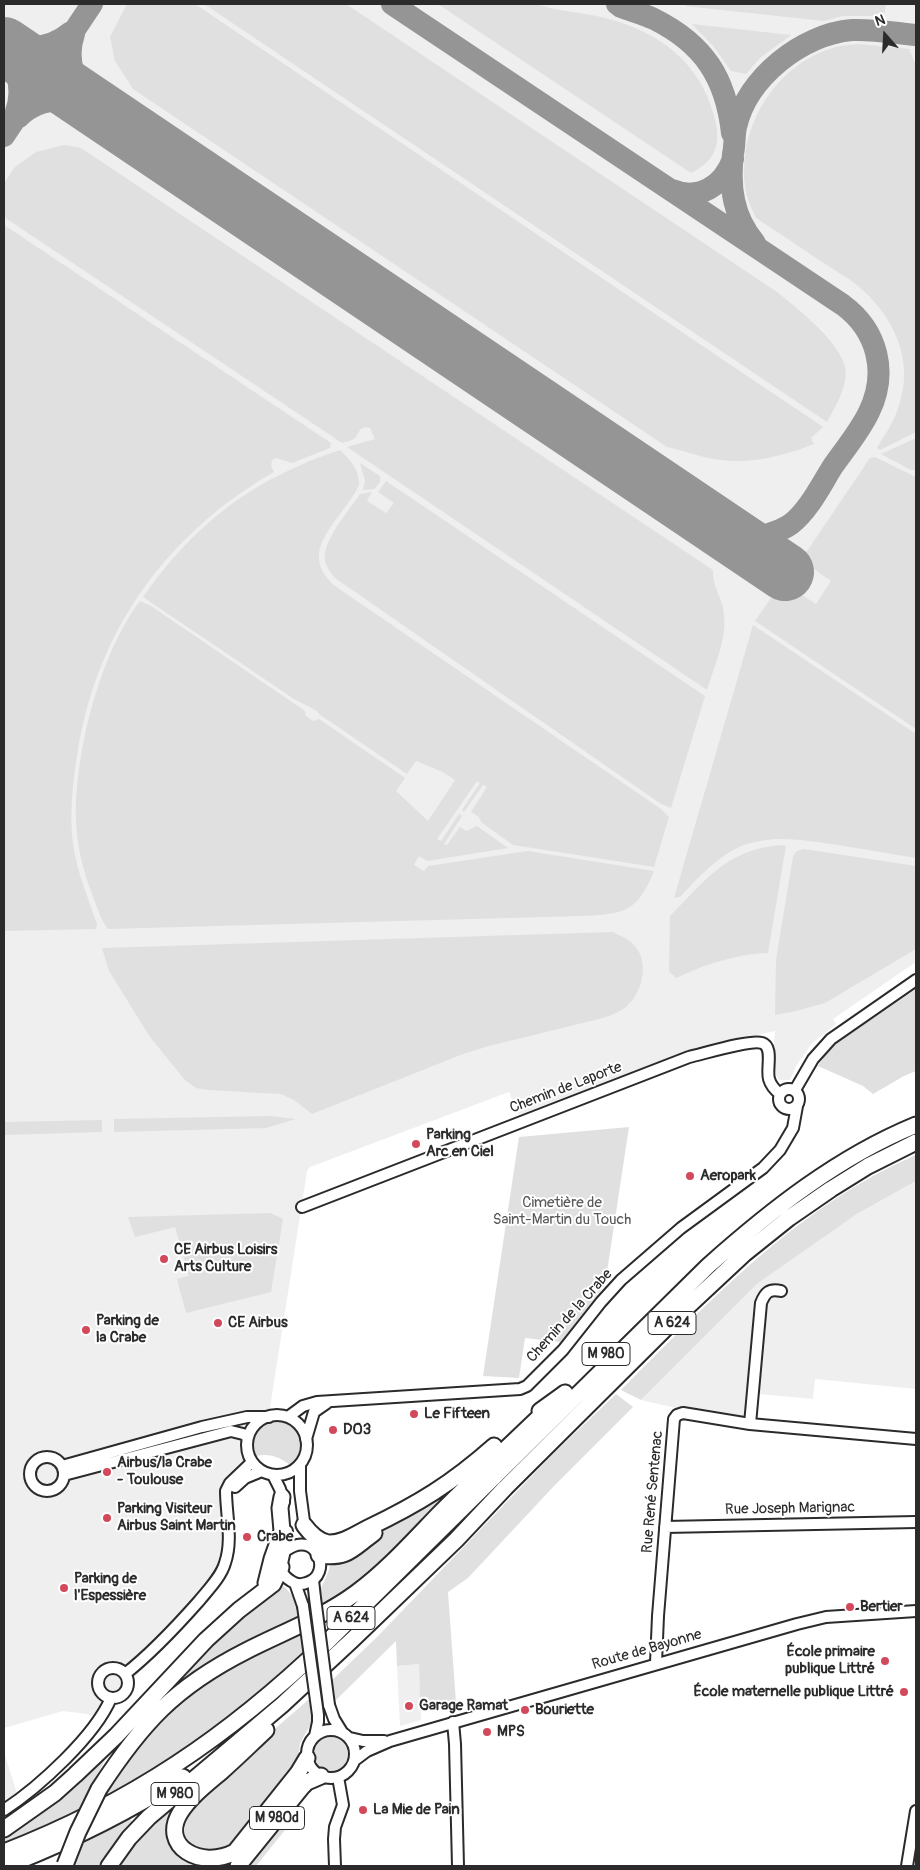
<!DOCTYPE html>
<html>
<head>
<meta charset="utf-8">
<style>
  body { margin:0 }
  #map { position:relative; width:920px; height:1870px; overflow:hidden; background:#fff; font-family:Pangolin,sans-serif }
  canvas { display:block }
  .frame { position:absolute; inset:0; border:5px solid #2b2b2b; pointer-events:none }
  .north { position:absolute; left:860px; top:10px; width:50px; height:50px; -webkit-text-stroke:4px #fff; paint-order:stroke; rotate:341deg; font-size:14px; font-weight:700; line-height:20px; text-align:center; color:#2b2b2b }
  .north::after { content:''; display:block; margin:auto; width:18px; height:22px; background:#2b2b2b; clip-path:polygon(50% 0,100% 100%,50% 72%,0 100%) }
</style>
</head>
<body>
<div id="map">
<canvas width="920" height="1870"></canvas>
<div class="frame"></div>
<div class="north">N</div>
</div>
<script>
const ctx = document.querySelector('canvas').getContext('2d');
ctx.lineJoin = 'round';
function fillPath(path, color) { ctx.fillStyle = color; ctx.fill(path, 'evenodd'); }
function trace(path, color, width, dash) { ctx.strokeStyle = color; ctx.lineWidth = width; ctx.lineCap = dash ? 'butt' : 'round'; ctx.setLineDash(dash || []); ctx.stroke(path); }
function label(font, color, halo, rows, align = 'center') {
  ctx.font = font + ' Pangolin,sans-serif'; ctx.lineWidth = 4; ctx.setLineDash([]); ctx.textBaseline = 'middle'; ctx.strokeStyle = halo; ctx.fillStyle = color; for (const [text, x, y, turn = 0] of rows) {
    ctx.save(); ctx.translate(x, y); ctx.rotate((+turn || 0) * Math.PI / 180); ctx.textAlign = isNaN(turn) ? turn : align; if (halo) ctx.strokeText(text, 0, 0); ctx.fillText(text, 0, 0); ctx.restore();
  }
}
const built = new Path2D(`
  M4 4H916V962L833 1019 836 1024 812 1043 796 1066 790 1080H779L776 1075 773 1051 775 1031 710 1046 519 1115 509 1092 310 1167 307 1171 269 1414 257 1420 246 1435V1464L226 1500 228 1547 206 1593 99 1720 87 1714 63 1711 4 1728Z
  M916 1181V1389L815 1379 813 1399 759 1394 756 1418 676 1408 641 1400 757 1284 857 1214Z
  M419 1664 421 1720 400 1726 397 1666Z
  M4 1752 19 1800 4 1810Z`);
const green = new Path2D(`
  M127 4H195L823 427 811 438 814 444C781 457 745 466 708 458 695 455 681 450 667 447L133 89 115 61 110 37Z
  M204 4H346L777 292C798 309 839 341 845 367 849 385 835 407 827 422Z
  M438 4C460 4 482 4 503 4 513 4 524 2 534 4 542 5 551 9 560 10 578 13 598 15 616 21 669 38 704 69 716 124 721 148 712 163 691 173Z
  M686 4H886L884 16H843L824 21 685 6Z
  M692 24 791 35 760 58 746 74 731 71 714 47Z
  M859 44 909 49 916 65V432L880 450 877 448 878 446C887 432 896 418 900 402 914 357 891 313 857 285 844 275 829 267 816 258 796 244 776 231 756 218 751 207 746 197 745 185 738 125 777 63 836 47 843 45 852 45 859 44Z
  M64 145 81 148 713 570C712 587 723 598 724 615 727 639 714 667 707 690L347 447 375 439 370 428C359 425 360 433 354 439 351 441 345 442 342 443L4 217V183L15 167 36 152Z
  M4 225 331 443 330 448 292 463 276 458 272 460 271 466 274 472C168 533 98 628 78 750 73 781 69 812 73 844 77 872 88 897 97 924L96 929 4 931Z
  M916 438V470H911L881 454Z
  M340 450C351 461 359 469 359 485 343 520 294 550 335 586L661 809 669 817 654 867 513 845 481 822 479 817 471 812 487 787 483 785 464 812 462 810 480 783 477 781 437 839 441 841 459 814 462 816 444 844 447 845 460 827 466 831 477 826 508 848 427 861 419 856 414 865 424 871 428 866 528 851 654 871C637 913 624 914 581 916L108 929C100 919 97 906 92 894 83 870 77 846 76 821 74 755 100 653 140 601L151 606 305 711 306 716 313 721 319 719 405 778 396 791 428 821 455 780 443 772 416 761 407 774 319 714 317 711 294 699 143 597C196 522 253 479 340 450Z
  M875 457 916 477V729L755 621 782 582 816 604 831 581 801 560 870 458Z
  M360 463 380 476V482L374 489 363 490 365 481Z
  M386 481 705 696 671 808 661 804 335 578C331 573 327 568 325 561 322 540 349 511 360 494L372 492 367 501 386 513 394 503 378 492Z
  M753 625 916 734V858C892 854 868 850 844 846 807 841 770 832 735 849 713 861 697 879 680 897L674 898Z
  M779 845 786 846 768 953C736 954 706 964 676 978L669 971 670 916C706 880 725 851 779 845Z
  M804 849 916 866V949L825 1003 792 1012 775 1015 776 960 793 856 797 851Z
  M613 932C620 936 628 938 633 944 650 960 643 991 628 1005 621 1012 612 1015 603 1018L489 1046 463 1054 312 1114 294 1100 281 1094 208 1090 196 1088 185 1080 150 1037 109 971 102 948Z
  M916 989V1071L904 1076 873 1094 863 1086 818 1066 826 1054 837 1043Z
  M270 1116 296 1119 266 1128 114 1132V1119Z
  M102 1120V1132L4 1135V1122Z
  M629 1127 605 1285 561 1342 525 1338 519 1378 483 1376 519 1137Z
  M916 1155V1181L857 1214 757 1284 641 1400 621 1390C710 1301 798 1206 916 1155Z
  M270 1213 283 1219 271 1292 186 1313 177 1279 189 1276 175 1227 135 1237 128 1217Z
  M616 1394 633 1407 554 1486 468 1578 448 1592 456 1703 426 1709 420 1698 419 1664 397 1666 396 1641 332 1704 329 1683 378 1636 551 1456Z
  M277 1420C305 1424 307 1447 291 1466 280 1457 270 1453 256 1456L254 1454C250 1436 259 1423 277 1420Z
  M464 1483 353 1588 350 1586 339 1594 341 1597 320 1609 318 1595 329 1570 330 1563C354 1564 372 1538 391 1525 410 1511 441 1488 464 1483Z
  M280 1584C294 1593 297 1604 299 1620L167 1693 214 1642Z
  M300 1631 303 1654C240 1709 175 1762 100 1800L130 1749 198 1683Z
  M309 1699 312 1719 311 1724 300 1743 298 1762 232 1846 206 1857 186 1845C183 1837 181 1831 183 1822 188 1801 287 1719 309 1699Z
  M314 1754a17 17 0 1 1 34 0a17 17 0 1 1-34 0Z
  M104 1754 107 1756 78 1811 4 1843V1834Z
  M197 1784 181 1803 174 1849 183 1860 194 1866H115L147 1826 161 1819 164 1812Z
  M286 1815 293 1820 256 1866H245Z
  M130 1819 135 1826 104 1866H72L84 1843Z`);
const taxiway = new Path2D(`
  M392 4 843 305C878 331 888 373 869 412 860 431 845 449 833 466 821 485 809 510 791 524 777 534 757 537 741 542
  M617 4 621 7C632 11 643 14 654 19 704 44 726 78 732 133
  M74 34C64 63 77 87 95 108
  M4 43C28 51 51 49 71 32
  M4 50C19 70 24 92 15 115
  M19 117C40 96 69 98 95 108
  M4 136 92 4
  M672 190C699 201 723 186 733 159
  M755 243C733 217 729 187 733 154 735 145 734 136 736 127 747 78 802 34 852 30 873 29 895 33 916 35`);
const runway = new Path2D(`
  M4 46 785 572`);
const minor = new Path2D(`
  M779 1099a10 10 0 1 1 20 0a10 10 0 1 1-20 0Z
  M795 1090 813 1059 831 1039 916 980
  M302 1207 689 1057C703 1054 751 1039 762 1043 774 1047 766 1069 769 1079 771 1086 775 1090 780 1094
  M247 1445a30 30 0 1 1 60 0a30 30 0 1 1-60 0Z
  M288 1417 303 1406 317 1402 520 1389 527 1386 563 1350 601 1302 621 1280 681 1228 763 1168 780 1150 793 1128 797 1106
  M750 1424 761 1303C765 1293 769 1288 781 1291
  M306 1439 314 1412 327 1403
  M30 1474a17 17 0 1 1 34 0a17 17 0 1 1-34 0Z
  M300 1464V1491L305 1529
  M62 1466 202 1427 247 1417H269
  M64 1475 231 1431 243 1434 248 1437
  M273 1475 280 1489 284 1502
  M235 1487 245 1478 262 1471
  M665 1527 916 1522
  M285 1551C317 1527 334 1576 306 1583 301 1585 295 1584 291 1581 276 1572 283 1563 285 1550 286 1544 287 1537 287 1531
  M313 1580 315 1598
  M295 1583 303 1606
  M656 1663 658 1616 674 1419 677 1415 683 1413 750 1424 916 1439
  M98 1683a15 15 0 1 1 30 0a15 15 0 1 1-30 0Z
  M125 1674C153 1652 176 1627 199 1601 208 1590 221 1577 225 1563 233 1540 226 1514 226 1491L230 1483 252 1462
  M329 1705 334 1719 342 1732
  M453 1722 455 1744 458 1866
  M307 1754a24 24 0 1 1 48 0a24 24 0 1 1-48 0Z
  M315 1736 318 1722V1715
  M350 1738 363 1741H384
  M355 1760 367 1751 390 1741 797 1624 826 1617 916 1611
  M4 1810C39 1787 95 1736 111 1698
  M335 1866 334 1839 335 1827 343 1805 338 1777
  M907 1866 916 1811`);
const highway = new Path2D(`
  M540 1411 565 1393
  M304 1525C310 1533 317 1541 328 1543 342 1544 356 1534 368 1528 418 1504 451 1484 494 1446
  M319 1555C348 1559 352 1549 374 1533
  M266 1583 272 1559 282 1531 280 1508 282 1497
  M266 1730C251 1744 237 1758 221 1772 207 1784 190 1797 180 1813 160 1846 200 1870 235 1852L298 1773 307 1758
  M99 1789C142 1723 175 1687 246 1651 283 1632 322 1618 356 1593 386 1571 412 1542 438 1515 475 1478 512 1443 550 1407
  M4 1829 55 1793 75 1775 116 1736 206 1640 239 1610 273 1584 281 1567
  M4 1852C131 1803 229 1736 327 1642L708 1266C771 1210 838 1157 916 1125
  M6 1866C68 1842 127 1813 183 1777
  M109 1866 129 1838 149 1817 282 1705 352 1640 456 1540 505 1488 685 1309 744 1254 789 1218 831 1189 868 1166 916 1142
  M238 1866 302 1787 307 1782 321 1776`);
const minorBridge = new Path2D(`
  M315 1598 329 1705
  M303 1606 318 1715`);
const highwayBridge = new Path2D(`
  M65 1865 78 1832 99 1789`);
const markers = [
  [416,1144,5,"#d1495b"],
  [690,1176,5,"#d1495b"],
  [164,1259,5,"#d1495b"],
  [218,1323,5,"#d1495b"],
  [86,1330,5,"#d1495b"],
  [414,1414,5,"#d1495b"],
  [333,1430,5,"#d1495b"],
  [107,1472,5,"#d1495b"],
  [107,1518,5,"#d1495b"],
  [247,1537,5,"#d1495b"],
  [64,1588,5,"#d1495b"],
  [850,1607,5,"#d1495b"],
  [885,1661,5,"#d1495b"],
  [904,1692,5,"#d1495b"],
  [409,1706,5,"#d1495b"],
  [525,1710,5,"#d1495b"],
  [487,1732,5,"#d1495b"],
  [363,1810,5,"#d1495b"]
];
const shields = [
  [672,1323,48],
  [606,1354,48],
  [351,1618,48],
  [175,1794,48],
  [277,1818,55]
];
const shieldNames = [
  ["A 624",672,1323],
  ["M 980",606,1354],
  ["A 624",351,1618],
  ["M 980",175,1794],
  ["M 980d",277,1818]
];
const streetNames = [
  ["Chemin de Laporte",566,1088,-21],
  ["Chemin de la Crabe",570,1316,-48],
  ["Rue René Sentenac",653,1492,-85],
  ["Rue Joseph Marignac",790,1509,-1],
  ["Route de Bayonne",647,1650,-16]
];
const poiNames = [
  ["Parking",426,1135],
  ["Arc en Ciel",426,1152],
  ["Aeropark",700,1176],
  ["CE Airbus Loisirs",174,1250],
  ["Arts Culture",174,1267],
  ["Parking de",96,1321],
  ["la Crabe",96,1338],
  ["CE Airbus",228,1323],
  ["Le Fifteen",424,1414],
  ["D03",343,1430],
  ["Airbus/la Crabe",117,1463],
  ["- Toulouse",117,1480],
  ["Parking Visiteur",117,1509],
  ["Airbus Saint Martin",117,1526],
  ["Crabe",257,1537],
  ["Parking de",74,1579],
  ["l'Espessière",74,1596],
  ["Bertier",860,1607],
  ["École primaire",875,1652,"right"],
  ["publique Littré",875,1669,"right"],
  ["École maternelle publique Littré",894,1692,"right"],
  ["Garage Ramat",419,1706],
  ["Bouriette",535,1710],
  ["MPS",497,1732],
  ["La Mie de Pain",373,1810]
];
const parkNames = [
  ["Cimetière de",562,1203],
  ["Saint-Martin du Touch",562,1220]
];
fillPath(built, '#efefef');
fillPath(green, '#e0e0e0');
trace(taxiway, '#959595', 22);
trace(runway, '#959595', 58);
trace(minor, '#2b2b2b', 14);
trace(highway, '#2b2b2b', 19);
trace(minor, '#fff', 10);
trace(highway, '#fff', 15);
trace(minorBridge, '#2b2b2b', 14, []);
trace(highwayBridge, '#2b2b2b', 19, []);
trace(minorBridge, '#fff', 10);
trace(highwayBridge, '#fff', 15);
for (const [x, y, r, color] of markers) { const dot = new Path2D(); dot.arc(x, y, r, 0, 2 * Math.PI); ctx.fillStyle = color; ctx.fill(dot); trace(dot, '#fff', 2); }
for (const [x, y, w] of shields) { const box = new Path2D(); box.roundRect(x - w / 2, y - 11.5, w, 23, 4); ctx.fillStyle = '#fff'; ctx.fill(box); trace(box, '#2b2b2b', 1); }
label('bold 14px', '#2b2b2b', null, shieldNames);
label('15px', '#2b2b2b', '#fff', streetNames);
label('bold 15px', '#2b2b2b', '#fff', poiNames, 'left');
label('15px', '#585858', '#fff', parkNames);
</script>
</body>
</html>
